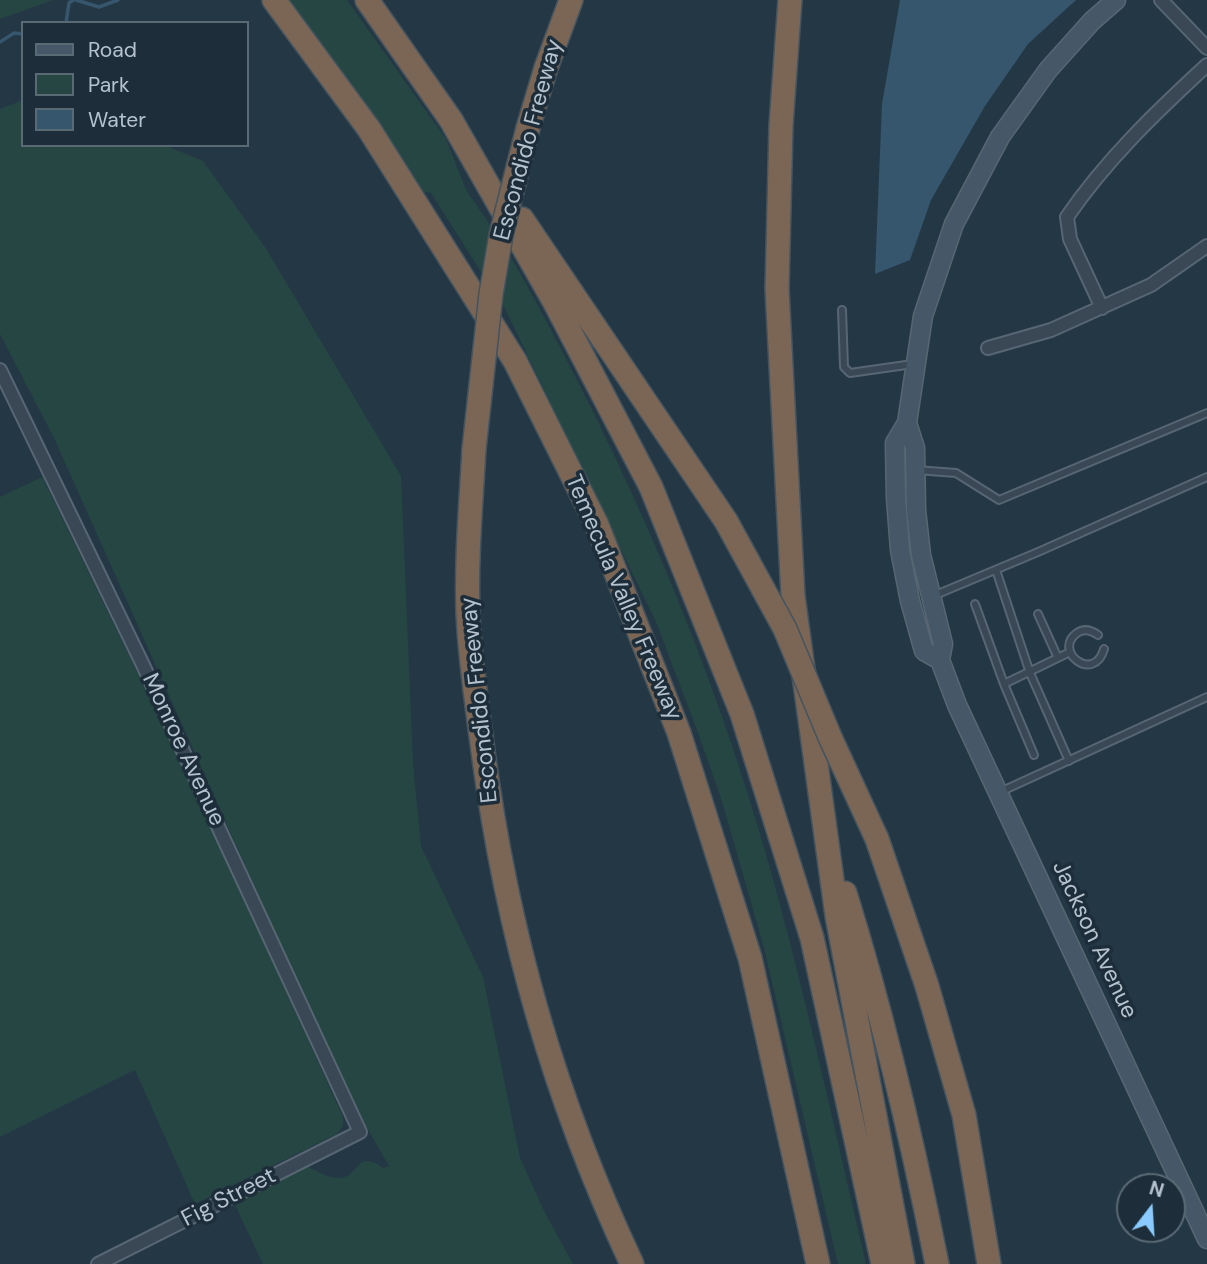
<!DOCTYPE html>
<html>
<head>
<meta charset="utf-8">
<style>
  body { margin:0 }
  #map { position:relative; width:1207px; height:1264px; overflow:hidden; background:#243745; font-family:"DM Sans",sans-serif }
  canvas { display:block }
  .legend { position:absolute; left:21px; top:21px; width:228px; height:126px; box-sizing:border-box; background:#1d2e3a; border:2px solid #5a6a75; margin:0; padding:9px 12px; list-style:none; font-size:21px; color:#b6c3ce }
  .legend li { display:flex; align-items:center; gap:14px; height:35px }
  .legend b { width:35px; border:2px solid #5a6a75 }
  .north { position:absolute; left:1116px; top:1173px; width:70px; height:70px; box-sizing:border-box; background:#1d2e3a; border:2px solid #5a6a75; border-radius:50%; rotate:17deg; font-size:19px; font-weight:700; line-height:28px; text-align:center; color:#b6c3ce }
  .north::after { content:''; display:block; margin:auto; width:24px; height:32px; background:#8acaff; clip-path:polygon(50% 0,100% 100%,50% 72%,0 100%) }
</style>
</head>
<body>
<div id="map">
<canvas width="1207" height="1264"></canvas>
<ul class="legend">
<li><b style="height:9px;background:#465868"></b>Road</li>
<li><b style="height:19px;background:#264644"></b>Park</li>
<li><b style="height:19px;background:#36566e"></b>Water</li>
</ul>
<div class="north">N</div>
</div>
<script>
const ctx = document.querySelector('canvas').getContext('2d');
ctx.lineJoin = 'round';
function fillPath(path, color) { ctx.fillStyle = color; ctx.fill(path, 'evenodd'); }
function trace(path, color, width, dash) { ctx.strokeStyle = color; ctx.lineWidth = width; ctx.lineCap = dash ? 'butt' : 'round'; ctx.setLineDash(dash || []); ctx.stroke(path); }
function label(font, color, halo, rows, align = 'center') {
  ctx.font = font + ' "DM Sans",sans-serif'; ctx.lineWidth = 7; ctx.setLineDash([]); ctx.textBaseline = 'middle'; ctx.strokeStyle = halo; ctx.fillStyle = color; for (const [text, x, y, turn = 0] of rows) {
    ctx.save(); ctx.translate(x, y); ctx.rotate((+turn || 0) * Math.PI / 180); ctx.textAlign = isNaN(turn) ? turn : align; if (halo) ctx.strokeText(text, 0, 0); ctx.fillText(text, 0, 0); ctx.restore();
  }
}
const green = new Path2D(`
  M0 0H53L0 19Z
  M288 0H347L446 139 466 190 497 235 490 286 431 193 421 191 353 89Z
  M23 100V145H164L203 161 265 247 401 476 413 764 421 846 483 977 520 1158 544 1211 573 1264H263L234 1203 308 1167C317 1171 330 1179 340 1178 362 1176 354 1148 383 1168L389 1166 346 1091 54 438 0 334V109Z
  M503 243C610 430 699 627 760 834 802 976 832 1120 866 1264H838L764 948 722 801 697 730 656 622 496 290Z
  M42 477 197 795 343 1117V1126L337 1134 195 1204 135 1070 0 1137V497Z`);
const water = new Path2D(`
  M900 0H1076L1028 44 985 106 931 200 910 260 875 274 882 104Z`);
const stream = new Path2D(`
  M76 0 99 7 118 0
  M66 23 69 3 73 0
  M0 42 14 33 23 34`);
const lane = new Path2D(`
  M842 310 844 367 850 373 913 364
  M916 470 956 473 999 500 1207 413
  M996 570 1030 673 1069 761
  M933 596 1038 552 1207 477
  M975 604 1004 684 1070 652
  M1038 614 1058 658
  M1098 635C1091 630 1084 628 1077 633 1052 651 1094 684 1104 649
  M1004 684 1034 755
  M1000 792 1207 697`);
const street = new Path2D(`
  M1161 0 1207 48
  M1102 308 1070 239 1067 217C1106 160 1156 112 1207 65
  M988 348 1051 330 1151 285 1207 246
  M0 370 143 665 360 1132 98 1264`);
const secondary = new Path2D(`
  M1116 0 1092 21 1048 70 1000 137 954 224 923 316 907 423 915 448 916 510 921 555 943 644 940 660 957 705 1207 1239
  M907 423 895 443 896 498 900 550 910 601 924 651 940 660`);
const highway = new Path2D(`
  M274 0 369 129 515 361 597 525 679 733 750 958 818 1264
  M367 0 451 120 554 301 651 487 742 714 812 938 883 1264
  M790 0 781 125 777 289 793 596 837 916 903 1264
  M528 128 546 68 571 0
  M522 219 726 521
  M474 449C471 504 466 559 468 614 470 660 477 705 483 751 507 932 554 1098 632 1264
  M877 839 927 986 964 1115 989 1264
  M845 893C883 1015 912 1139 937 1264`);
const highwayBridge = new Path2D(`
  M474 449 491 294 501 235 528 128
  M726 521 785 629 830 737 877 839`);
const streetNames = [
  ["Escondido Freeway",529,140,-75],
  ["Temecula Valley Freeway",623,598,67],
  ["Escondido Freeway",480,700,-96],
  ["Monroe Avenue",183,750,65],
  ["Jackson Avenue",1094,940,65],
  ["Fig Street",229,1198,-27]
];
fillPath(green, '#264644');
fillPath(water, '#36566e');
trace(stream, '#36566e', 3.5);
trace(lane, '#576672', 10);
trace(street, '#576672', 16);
trace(secondary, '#576672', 21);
trace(highway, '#43535f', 26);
trace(lane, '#394854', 6);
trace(street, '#394854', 12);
trace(secondary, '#465868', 18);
trace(highway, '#7b6655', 23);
trace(highwayBridge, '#43535f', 26, []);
trace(highwayBridge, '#7b6655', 23);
label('23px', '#b6c3ce', '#1d2e3a', streetNames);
</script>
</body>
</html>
